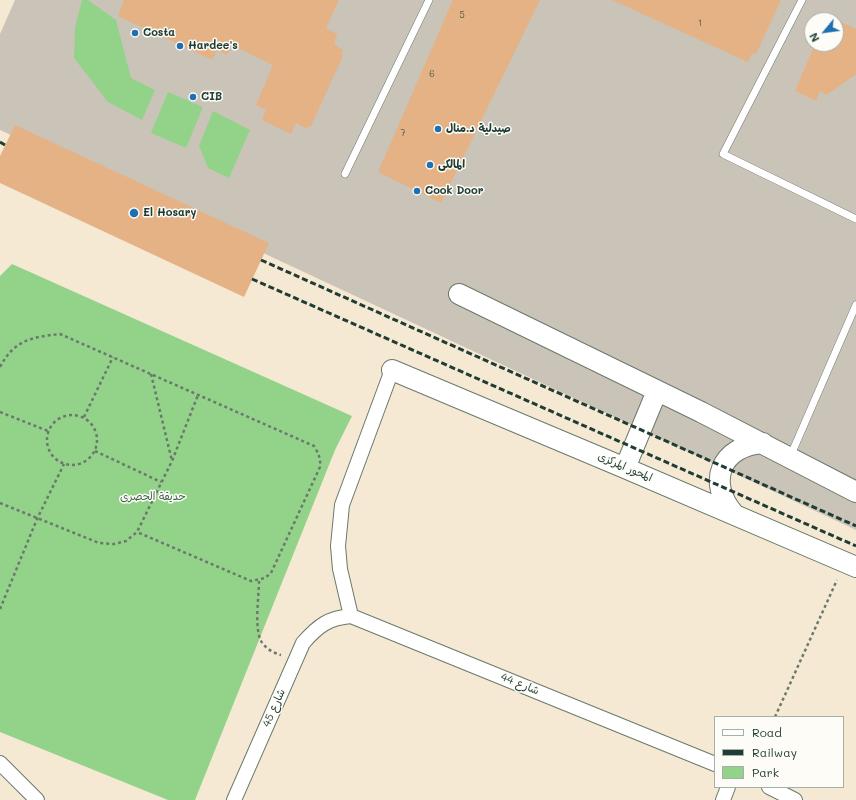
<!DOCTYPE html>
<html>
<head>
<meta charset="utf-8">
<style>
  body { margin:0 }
  #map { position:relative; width:856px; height:800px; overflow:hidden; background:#f6e9d3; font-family:Mali,sans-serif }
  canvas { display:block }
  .legend { position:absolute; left:714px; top:716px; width:130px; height:72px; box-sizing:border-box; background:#fdfcf7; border:1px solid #a4b0a9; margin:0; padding:5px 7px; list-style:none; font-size:12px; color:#1f3d34 }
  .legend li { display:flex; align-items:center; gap:8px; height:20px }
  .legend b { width:20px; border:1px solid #a4b0a9 }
  .north { position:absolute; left:804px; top:12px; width:40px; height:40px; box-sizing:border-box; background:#fdfcf7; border:1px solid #a4b0a9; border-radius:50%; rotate:241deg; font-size:11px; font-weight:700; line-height:16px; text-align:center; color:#1f3d34 }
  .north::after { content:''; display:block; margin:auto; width:14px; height:18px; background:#1f6fb2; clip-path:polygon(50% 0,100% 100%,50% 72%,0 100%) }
</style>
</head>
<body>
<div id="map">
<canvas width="856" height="800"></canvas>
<ul class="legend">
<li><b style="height:5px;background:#fff"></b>Road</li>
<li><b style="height:5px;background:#1f3d34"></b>Railway</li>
<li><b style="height:11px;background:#93d389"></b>Park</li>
</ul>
<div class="north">N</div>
</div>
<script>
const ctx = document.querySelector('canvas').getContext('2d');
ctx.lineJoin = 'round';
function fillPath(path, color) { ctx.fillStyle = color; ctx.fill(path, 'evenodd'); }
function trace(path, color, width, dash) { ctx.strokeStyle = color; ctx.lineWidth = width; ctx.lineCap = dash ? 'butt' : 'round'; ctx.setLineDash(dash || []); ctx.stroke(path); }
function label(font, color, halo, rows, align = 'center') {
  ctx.font = font + ' Mali,"Playpen Sans Arabic",sans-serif'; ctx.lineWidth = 3; ctx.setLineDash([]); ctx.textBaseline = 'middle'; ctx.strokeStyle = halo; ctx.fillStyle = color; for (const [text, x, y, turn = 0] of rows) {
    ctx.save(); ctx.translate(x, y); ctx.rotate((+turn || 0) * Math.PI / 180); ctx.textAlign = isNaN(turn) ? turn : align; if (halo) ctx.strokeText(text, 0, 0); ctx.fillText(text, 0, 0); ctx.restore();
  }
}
const industrial = new Path2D(`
  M15 0H856V530L0 130V34ZM812 20H836V44H812Z`);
const green = new Path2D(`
  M82 0H88L116 20 131 78 155 90 142 120 108 102 74 58 75 27Z
  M168 92 203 107 186 148 151 133Z
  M213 111 250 130 229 178 208 168 199 146Z
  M12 264 352 416 335 450 195 800H168L0 732V276Z`);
const building = new Path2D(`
  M124 0H339L326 28 337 34 334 44 343 50 341 55 343 56 311 126 305 128 296 123 291 134 262 120 266 110 256 105 273 65 232 45 227 55 217 50 212 60 118 16Z
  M453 0H540L441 203 378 172Z
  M612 0H781L756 54 752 53 748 62Z
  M830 17 850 26 856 29V74L827 95 820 91 816 101 795 91 815 44H836V20H828Z
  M15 125 269 243 244 297 0 183V156Z`);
const path = new Path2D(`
  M0 367C14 340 32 337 60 334L314 446C318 453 321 458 320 467L271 573 265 578 251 581 137 532
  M151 374 172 461
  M0 412 48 431
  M47 440a25 25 0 1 1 50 0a25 25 0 1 1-50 0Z
  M84 417 113 357
  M95 451 161 482
  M0 503 99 543 114 544 126 541 137 532 172 461 198 395
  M259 581C259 596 254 627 261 641 265 648 273 653 281 655
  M0 609 37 519 64 464
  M775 717 837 580`);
const service = new Path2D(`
  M802 0 723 154 856 219
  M345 174 429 0
  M790 457 856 305`);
const minor = new Path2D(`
  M351 616 340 569 338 546 342 505 392 370
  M0 763 37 800
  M769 787 795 800
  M234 800 303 643C318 626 328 618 351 616L715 764
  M723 800 728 787`);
const secondary = new Path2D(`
  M459 294 701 412 856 492
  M392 370 625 468 856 567
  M625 468 657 391
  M734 514C706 482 721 446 763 443`);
const rail = new Path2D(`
  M0 142 5 145
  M261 260 856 526
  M252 279 856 546`);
const markers = [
  [135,33,4,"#1f6fb2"],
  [180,46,4,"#1f6fb2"],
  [193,97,4,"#1f6fb2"],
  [438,129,4,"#1f6fb2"],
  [430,165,4,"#1f6fb2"],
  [417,191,4,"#1f6fb2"],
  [134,213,5,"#1f6fb2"]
];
const numberNames = [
  ["5",462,15],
  ["1",700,23],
  ["6",432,74],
  ["7",403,133]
];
const poiNames = [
  ["Costa",143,33],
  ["Hardee's",188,46],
  ["CIB",201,97],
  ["صيدلية د.منال",446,129],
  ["المالكى",438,165],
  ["Cook Door",425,191],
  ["El Hosary",143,213]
];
const streetNames = [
  ["المحور المركزى",625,467,23],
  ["شارع 44",520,684,22],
  ["شارع 45",274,708,-66]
];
const parkNames = [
  ["حديقة الحصرى",153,497]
];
fillPath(industrial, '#cac3b8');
fillPath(green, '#93d389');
fillPath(building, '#e5b286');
trace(service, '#6a796c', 8);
trace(minor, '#6a796c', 16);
trace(secondary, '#6a796c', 22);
trace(path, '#6a796c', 2.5, [3, 3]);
trace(service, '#fff', 7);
trace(minor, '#fff', 14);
trace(secondary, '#fff', 20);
trace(rail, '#1f3d34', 3, [6, 3]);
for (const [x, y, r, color] of markers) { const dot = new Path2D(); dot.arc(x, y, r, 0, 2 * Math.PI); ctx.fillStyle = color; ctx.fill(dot); trace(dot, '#fdfcf7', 1.5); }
label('9px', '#505a48', null, numberNames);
label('bold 11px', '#1f3d34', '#fdfcf7', poiNames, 'left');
label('11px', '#1f3d34', '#fdfcf7', streetNames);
label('11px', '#3c6249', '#fdfcf7', parkNames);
</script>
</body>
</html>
